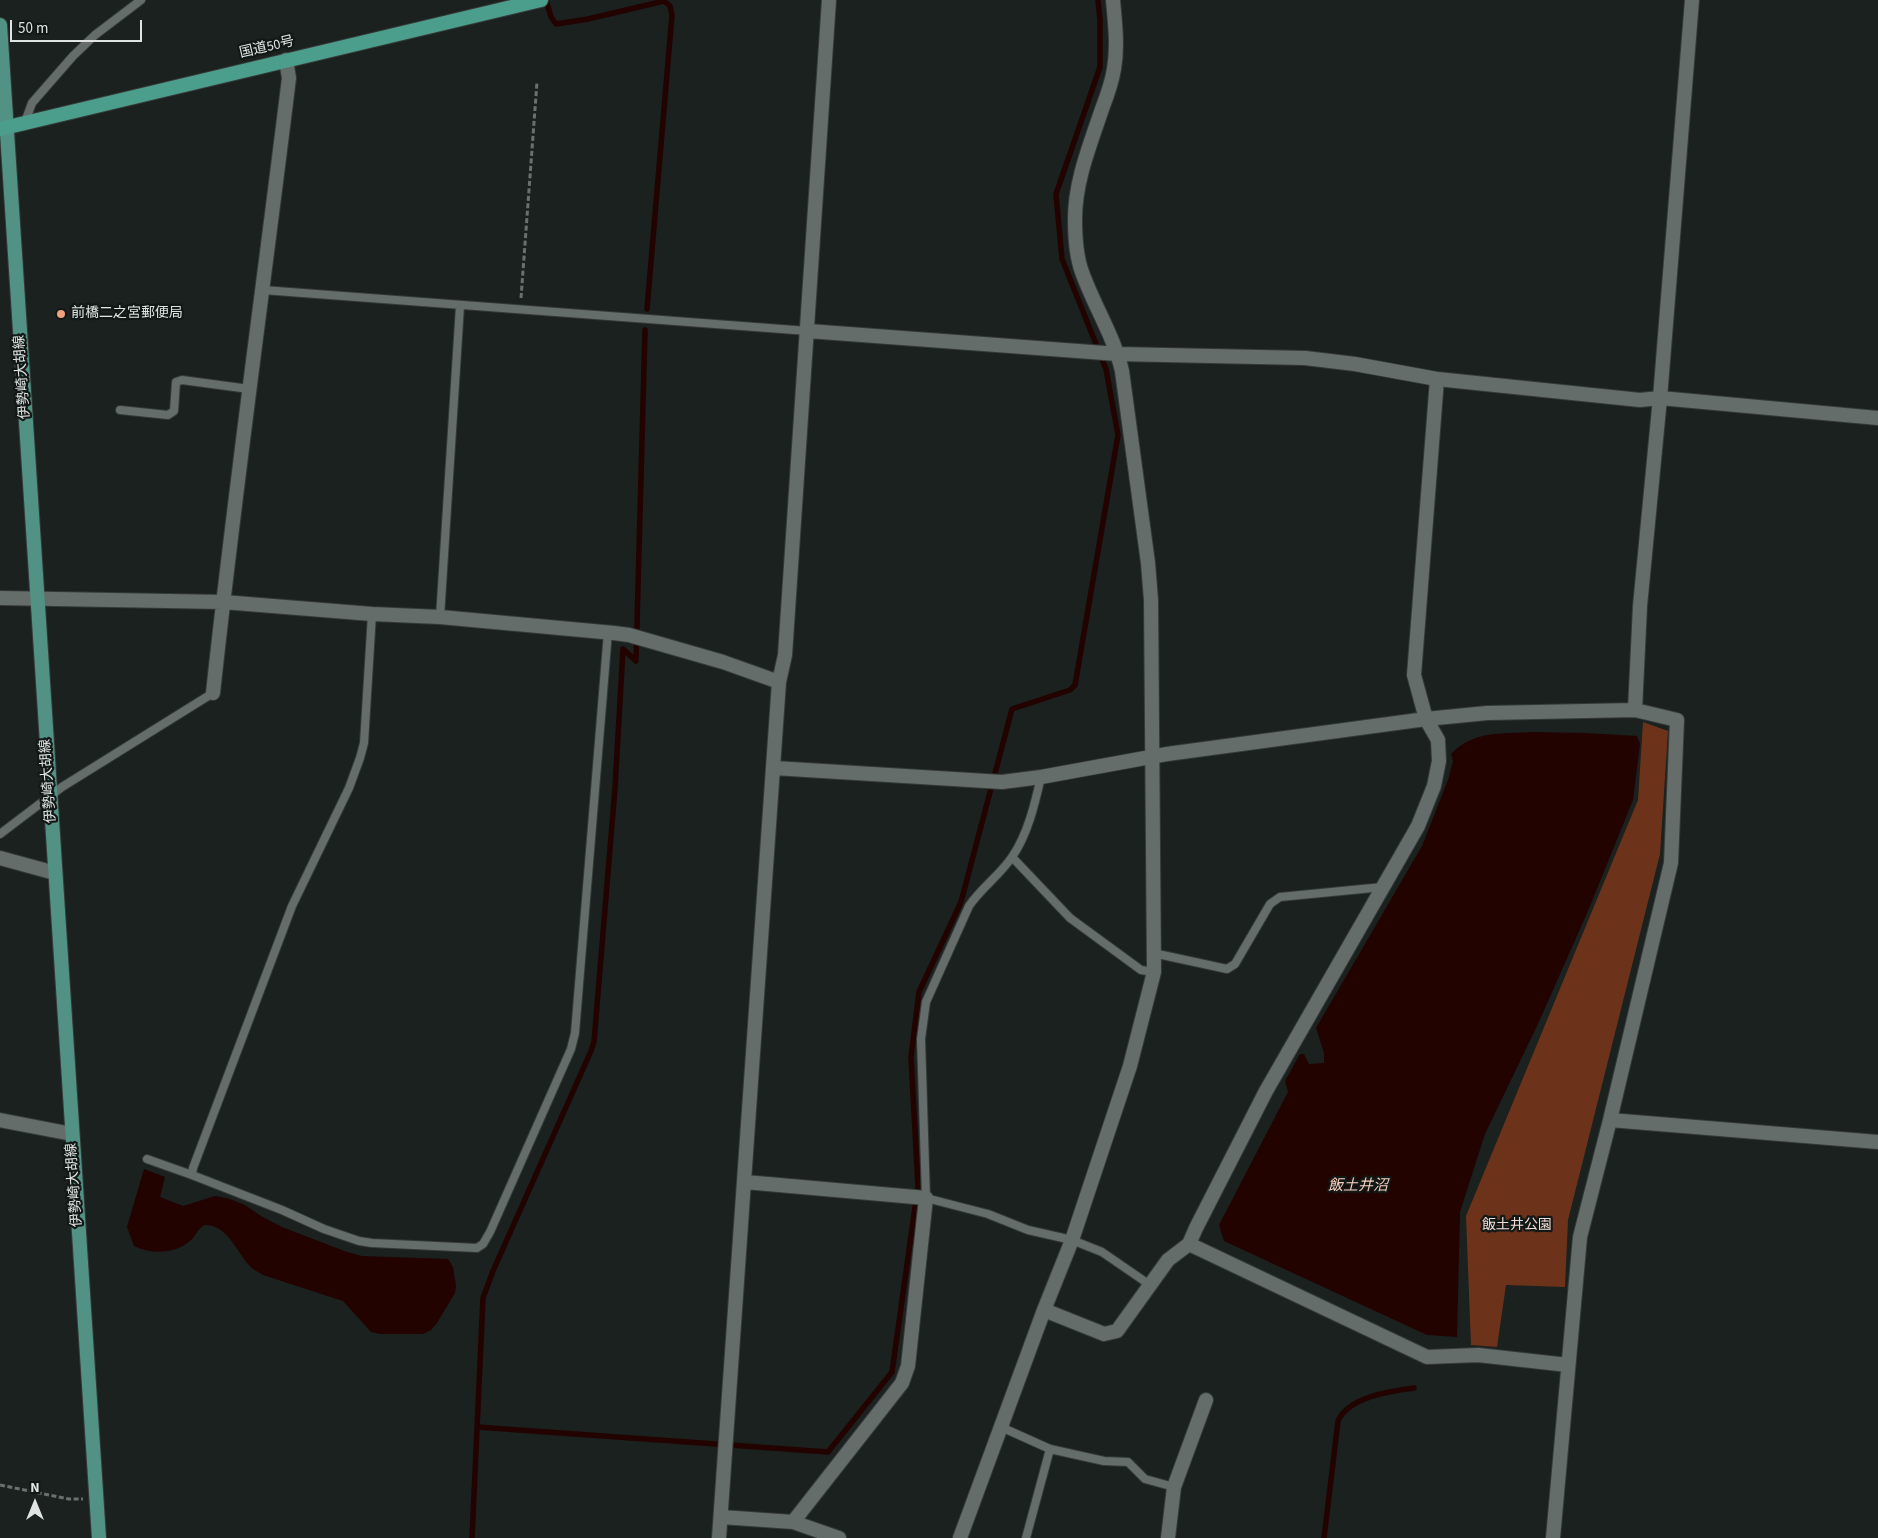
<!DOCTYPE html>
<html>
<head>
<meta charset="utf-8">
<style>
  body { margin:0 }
  #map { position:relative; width:1878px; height:1538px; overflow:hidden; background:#1a211f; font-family:"Source Sans 3",sans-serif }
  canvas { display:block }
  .north { position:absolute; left:10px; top:1478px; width:50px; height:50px; -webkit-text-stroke:4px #111816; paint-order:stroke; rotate:0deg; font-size:14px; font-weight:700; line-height:20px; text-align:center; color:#dfe4e2 }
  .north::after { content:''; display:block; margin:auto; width:18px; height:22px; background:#dfe4e2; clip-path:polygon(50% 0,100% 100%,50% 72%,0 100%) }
  .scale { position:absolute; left:10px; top:20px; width:132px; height:22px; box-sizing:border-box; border:2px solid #dfe4e2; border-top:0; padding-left:6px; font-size:15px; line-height:18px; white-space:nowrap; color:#dfe4e2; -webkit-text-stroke:4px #111816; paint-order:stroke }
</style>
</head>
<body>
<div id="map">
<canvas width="1878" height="1538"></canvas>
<div class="north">N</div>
<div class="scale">50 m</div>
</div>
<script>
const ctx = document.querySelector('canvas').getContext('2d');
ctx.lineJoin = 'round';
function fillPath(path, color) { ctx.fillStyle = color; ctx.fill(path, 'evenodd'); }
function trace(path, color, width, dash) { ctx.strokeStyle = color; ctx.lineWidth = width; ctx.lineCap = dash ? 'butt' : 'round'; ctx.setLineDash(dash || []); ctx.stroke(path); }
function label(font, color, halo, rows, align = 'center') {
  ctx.font = font + ' "Source Sans 3","Noto Sans JP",sans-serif'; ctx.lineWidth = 4.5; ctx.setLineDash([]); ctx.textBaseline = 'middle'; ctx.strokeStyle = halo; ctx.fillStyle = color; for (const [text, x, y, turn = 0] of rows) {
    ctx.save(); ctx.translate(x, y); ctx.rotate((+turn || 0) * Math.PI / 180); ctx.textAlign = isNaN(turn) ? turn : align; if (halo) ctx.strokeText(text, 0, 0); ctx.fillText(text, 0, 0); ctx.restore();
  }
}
const green = new Path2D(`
  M1643 722 1668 731 1660 854 1568 1220 1565 1287 1506 1285 1497 1347 1471 1345 1466 1216 1638 800Z`);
const water = new Path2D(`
  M1533 732 1585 733 1637 736 1640 744 1633 800 1588 911 1537 1026 1485 1134 1460 1212 1457 1337 1427 1335 1224 1241 1219 1225 1288 1092 1285 1081 1300 1054H1304L1309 1064 1324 1063V1053L1316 1028 1422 846 1448 780 1453 761 1451 754C1474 730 1502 734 1533 732Z
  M144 1169 165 1177 160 1197 183 1206 215 1196 230 1199 245 1205 261 1216 282 1227 347 1252 362 1256 448 1259 453 1267 456 1286 455 1293 437 1323 431 1330 423 1334H380L371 1332 343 1301 263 1275C260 1273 256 1271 253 1269 239 1257 232 1233 213 1226 212 1226 207 1225 205 1225 199 1227 196 1235 192 1239 177 1254 152 1255 134 1246L127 1227Z`);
const stream = new Path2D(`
  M546 0 551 17 556 24 588 19 664 1 670 6 672 15 647 309
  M477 1427 828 1452 892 1372 918 1186 911 1057 919 992 961 902 1012 709 1070 690 1075 685 1118 435 1106 369 1062 259 1056 194 1100 67V20L1098 0
  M472 1538 483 1298 493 1271 591 1051 594 1042 615 788 623 649 636 661 645 330
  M1324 1538 1338 1421C1348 1397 1391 1391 1414 1388`);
const path = new Path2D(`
  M521 298 537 82
  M0 1485 69 1499H83`);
const service = new Path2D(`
  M25 122 32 103 73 56 95 35 141 0
  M263 290 808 331
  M120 410 168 415 174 411 176 382 182 380 249 389
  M372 614 364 743 360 758 349 788 292 906 193 1168 192 1175 282 1210 324 1229 359 1241 372 1243 477 1248 483 1244 490 1232 571 1049 575 1033 608 632
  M440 617 460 306
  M1041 777C1035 803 1028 834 1012 857 1000 875 982 887 969 906L926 1002 921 1039 926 1198 988 1214 1028 1230 1072 1240 1102 1252 1150 1285
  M0 834 62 787 213 693
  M1012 857 1070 918 1141 970 1154 972
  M1153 953 1227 969 1235 964 1270 904 1280 897 1383 887
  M147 1159 192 1175
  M1001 1427 1050 1449 1104 1461 1128 1462 1145 1479 1174 1487
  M1026 1538 1050 1449`);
const minor = new Path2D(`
  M808 331 1118 354 1305 358 1355 364 1437 379 1640 400 1660 398 1878 418
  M0 598 223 602 372 614 440 617 614 633 629 635 723 662 779 682
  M213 693C235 488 264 283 289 78L286 60
  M1635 710 1640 606 1660 398 1692 0
  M774 768 1002 782 1041 777 1167 754 1426 719 1487 713 1635 710 1677 720 1671 863 1610 1120 1580 1237 1553 1538
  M0 858 55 873
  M0 1120 72 1134
  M1610 1120 1878 1142
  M745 1182 926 1198 908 1366 902 1383 793 1522
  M1189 1244 1427 1357 1478 1355 1568 1365
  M1044 1310 1104 1334 1117 1331 1168 1260 1189 1244 1196 1228 1266 1091 1418 826 1434 786 1439 761 1438 740 1426 719 1414 675 1437 379
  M721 1517 793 1522 839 1538
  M719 1538 779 682 785 655 829 0
  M960 1538 1044 1310 1072 1240 1130 1066 1154 972 1151 600 1148 563 1122 371C1114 336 1094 306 1082 272 1076 256 1075 237 1075 219 1075 181 1090 145 1102 109 1107 96 1112 82 1114 69 1118 46 1115 23 1113 0
  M1168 1538 1174 1487 1206 1400`);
const primary = new Path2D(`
  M0 25 99 1538`);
const trunk = new Path2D(`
  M0 129 541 0`);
const markers = [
  [61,314,5,"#f2a07f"]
];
const streetNames = [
  ["国道50号",267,48,-13],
  ["伊勢崎大胡線",23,377,-94],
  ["伊勢崎大胡線",49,781,-94],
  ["伊勢崎大胡線",75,1185,-94]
];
const poiNames = [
  ["前橋二之宮郵便局",71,314]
];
const parkNames = [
  ["飯土井公園",1517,1226]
];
const waterNames = [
  ["飯土井沼",1358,1187]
];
fillPath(green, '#6d331a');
fillPath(water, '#220300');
trace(stream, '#220300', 5.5);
trace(service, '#353a39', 10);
trace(minor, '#353a39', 16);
trace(primary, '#353a39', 16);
trace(trunk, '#353a39', 16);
trace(path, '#6a706e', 3, [5, 2.5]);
trace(service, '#656d6a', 8);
trace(minor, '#656d6a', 14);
trace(primary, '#529284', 14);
trace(trunk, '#4c9e8c', 14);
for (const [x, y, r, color] of markers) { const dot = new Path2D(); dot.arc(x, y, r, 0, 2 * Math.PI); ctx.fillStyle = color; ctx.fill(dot); trace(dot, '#111816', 2); }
label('14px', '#dfe4e2', '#111816', streetNames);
label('14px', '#dfe4e2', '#111816', poiNames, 'left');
label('14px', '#f1dcd3', '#111816', parkNames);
label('italic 15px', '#f8cebe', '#111816', waterNames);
</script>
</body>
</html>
